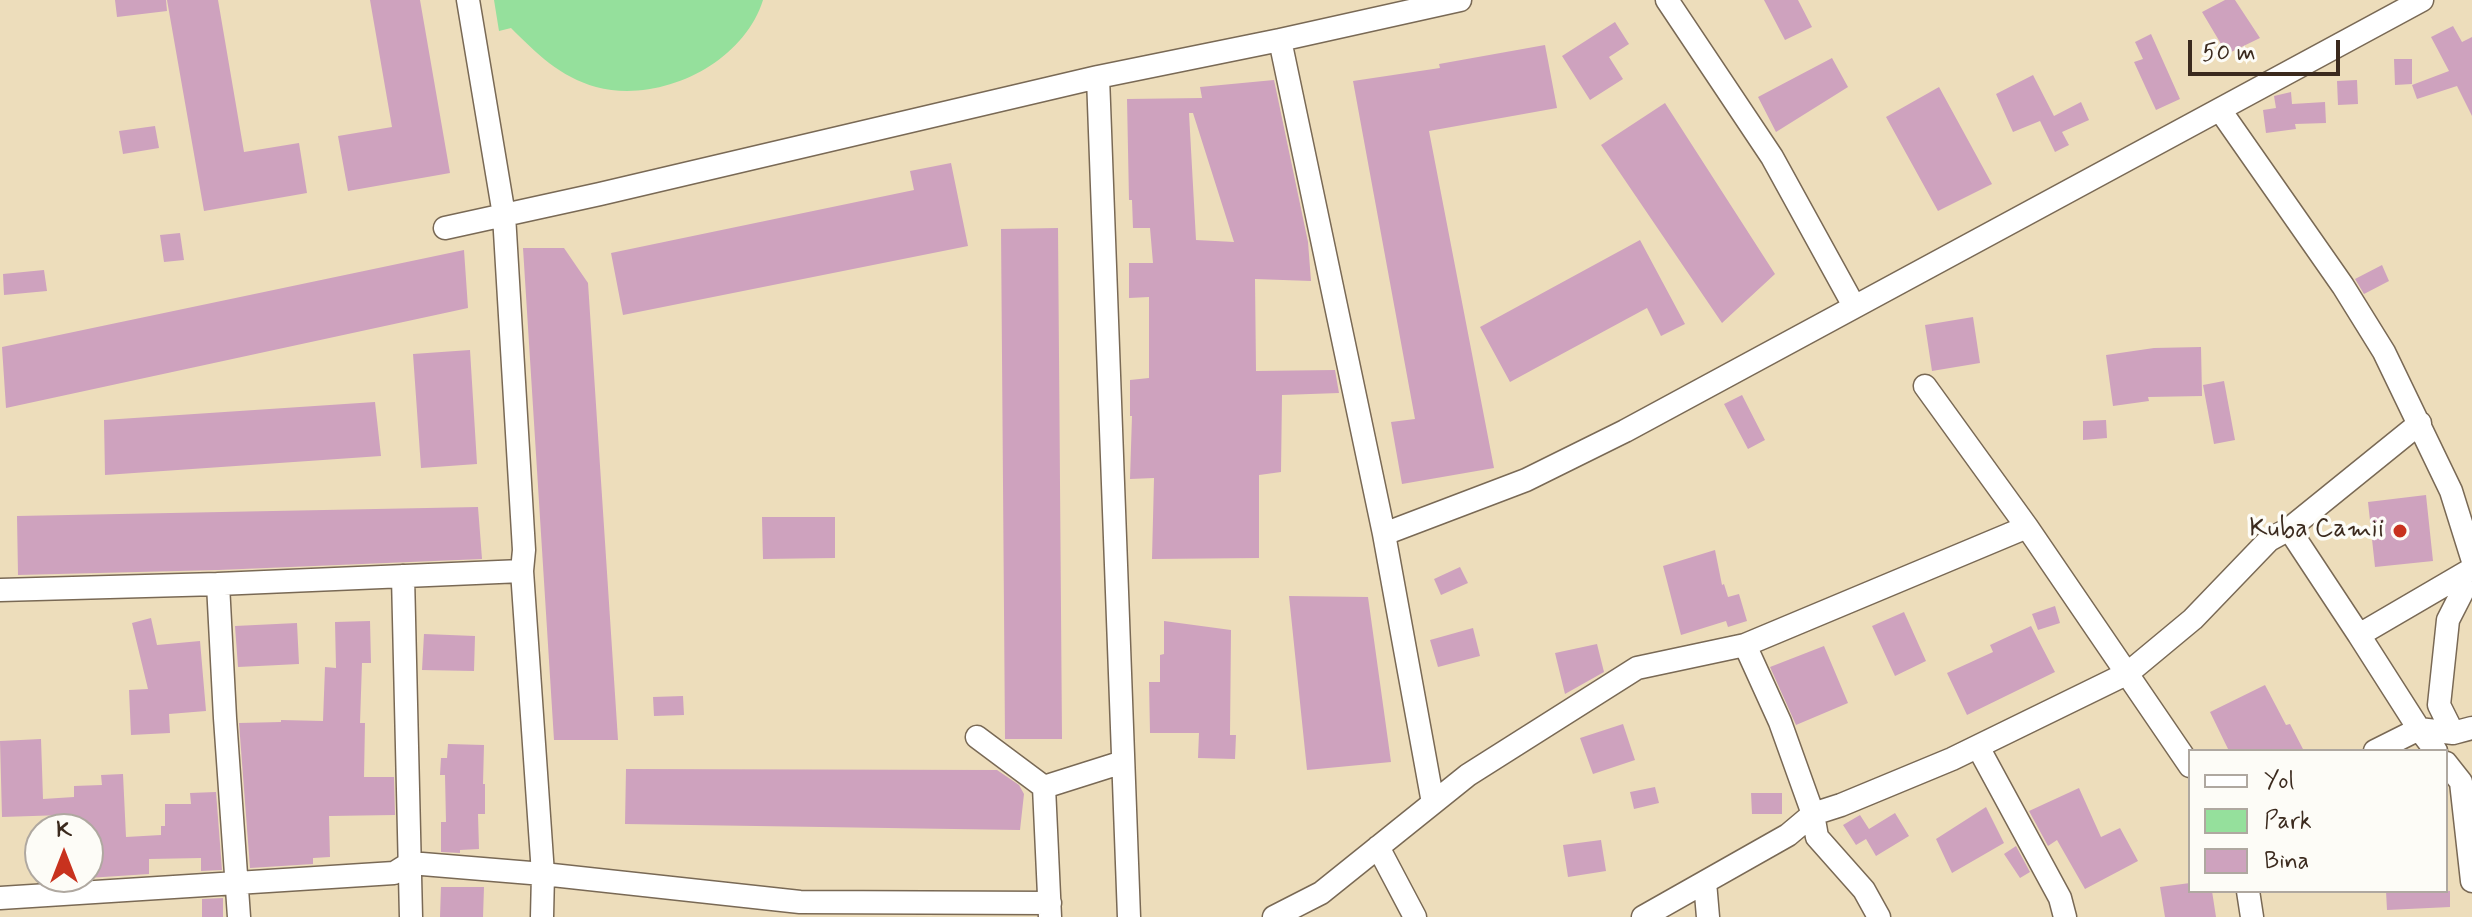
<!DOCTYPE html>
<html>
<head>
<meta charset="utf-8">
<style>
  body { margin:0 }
  #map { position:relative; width:2472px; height:917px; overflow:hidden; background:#edddbb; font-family:Mynerve,sans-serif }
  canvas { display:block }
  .legend { position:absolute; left:2188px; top:749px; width:260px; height:144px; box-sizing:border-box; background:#fdfcf7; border:2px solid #afa8a0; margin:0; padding:10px 14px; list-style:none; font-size:24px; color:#3b2a1e }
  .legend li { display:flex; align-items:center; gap:16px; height:40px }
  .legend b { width:40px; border:2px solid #afa8a0 }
  .north { position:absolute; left:24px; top:813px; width:80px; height:80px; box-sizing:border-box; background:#fdfcf7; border:2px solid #afa8a0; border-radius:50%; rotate:0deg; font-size:22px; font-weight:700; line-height:32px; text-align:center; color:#3b2a1e }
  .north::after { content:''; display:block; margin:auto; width:28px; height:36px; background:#c8321e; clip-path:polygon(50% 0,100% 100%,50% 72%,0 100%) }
  .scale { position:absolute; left:2188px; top:40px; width:152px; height:36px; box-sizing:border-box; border:4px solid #3b2a1e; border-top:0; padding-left:10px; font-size:24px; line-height:28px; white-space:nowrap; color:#3b2a1e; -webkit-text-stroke:6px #fdfcf7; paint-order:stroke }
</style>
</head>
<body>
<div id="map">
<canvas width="2472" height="917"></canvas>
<ul class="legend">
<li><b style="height:10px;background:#fff"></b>Yol</li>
<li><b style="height:22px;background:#95e09c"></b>Park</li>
<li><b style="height:22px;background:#cea2be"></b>Bina</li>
</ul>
<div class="north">K</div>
<div class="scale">50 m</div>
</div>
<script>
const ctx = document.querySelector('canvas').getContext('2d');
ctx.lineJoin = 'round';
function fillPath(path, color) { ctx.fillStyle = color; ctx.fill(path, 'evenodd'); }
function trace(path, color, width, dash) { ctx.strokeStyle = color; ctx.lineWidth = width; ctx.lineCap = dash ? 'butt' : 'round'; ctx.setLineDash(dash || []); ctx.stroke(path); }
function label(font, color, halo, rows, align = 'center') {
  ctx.font = font + ' Mynerve,sans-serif'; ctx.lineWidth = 7; ctx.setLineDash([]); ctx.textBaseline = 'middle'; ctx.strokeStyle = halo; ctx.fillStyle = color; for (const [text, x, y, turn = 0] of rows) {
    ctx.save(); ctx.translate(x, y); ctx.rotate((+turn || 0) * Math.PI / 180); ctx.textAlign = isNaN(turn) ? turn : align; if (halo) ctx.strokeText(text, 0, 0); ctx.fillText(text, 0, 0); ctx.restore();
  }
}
const green = new Path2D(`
  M494 0H763C743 64 660 104 596 87 560 77 536 53 511 28L499 31Z`);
const building = new Path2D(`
  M115 0H166L167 11 117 17Z
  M167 0H218L244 152 299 143 307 193 204 211Z
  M370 0H420L450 173 348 191 338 136 392 127Z
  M1764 0H1798L1812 27 1785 40Z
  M2225 0H2235L2260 38 2227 54 2202 12Z
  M1615 22 1629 44 1609 57 1623 79 1590 100 1562 56Z
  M2453 26 2462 42 2472 37V116L2457 86 2417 99 2412 85 2449 71 2431 37Z
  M2151 34 2180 99 2156 110 2134 62 2143 59 2135 42Z
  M1545 45 1557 108 1429 131 1494 468 1402 484 1391 422 1415 419 1353 81 1440 68 1439 64Z
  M1832 58 1848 87 1776 132 1758 97Z
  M2394 59H2412V84L2395 85Z
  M2033 75 2054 116 2081 102 2089 120 2062 132 2069 145 2055 152 2040 121 2013 132 1996 94Z
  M1274 80 1308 242 1311 281 1255 279 1256 371 1335 370 1339 393 1282 395 1281 472 1259 475V558L1152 559 1154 478 1130 479 1132 416H1130V380L1149 378V297L1129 298V263H1153L1150 228H1133L1132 200H1129L1127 99 1202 98 1200 87ZM1189 113H1193L1234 242 1196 240Z
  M2357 80 2358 104 2338 105 2337 81Z
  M1939 87 1992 184 1938 211 1886 117Z
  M2291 92 2292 104 2325 102 2326 123 2295 124 2296 129 2266 133 2263 110 2276 108 2274 96Z
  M1665 103 1775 274 1722 323 1601 145Z
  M155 126 159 148 123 154 119 131Z
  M951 163 968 246 623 315 611 253 914 190 910 171Z
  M1058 228 1062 739H1005L1001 229Z
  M180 233 184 260 164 262 160 235Z
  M1640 240 1685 324 1661 336 1647 308 1510 382 1480 327Z
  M523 248H564L588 283 618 740H554Z
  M464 250 468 308 6 408 2 347Z
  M2382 265 2389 281 2364 294 2355 279Z
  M44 270 47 291 4 295 3 274Z
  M1973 317 1980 363 1932 371 1925 325Z
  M2201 347 2202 396 2148 397 2149 401 2113 406 2106 355 2154 348Z
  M470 350 477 464 421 468 413 354Z
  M2224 381 2235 440 2214 444 2203 385Z
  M1742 395 1765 440 1748 449 1724 404Z
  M375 402 381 456 105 475 104 420Z
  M2106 420 2107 438 2083 440V421Z
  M2426 495 2433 561 2375 567 2368 502Z
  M478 507 482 559 218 570 18 575 17 516Z
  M762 517H835V558L763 559Z
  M1715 550 1722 585 1724 584 1728 597 1739 594 1747 621 1728 627 1726 621 1681 635 1663 566Z
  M1460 567 1468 583 1441 595 1434 579Z
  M1289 596 1368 597 1391 762 1307 770Z
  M2055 606 2060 623 2038 630 2032 614Z
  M1904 612 1926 661 1895 676 1872 626Z
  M151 618 157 645 200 641 206 711 169 714 170 733 131 735 129 690 148 689 132 623Z
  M370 621 371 663H362L360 723H365L364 777H394L395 815 329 816 330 857 313 858V864L250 868 239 723 281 722V720L323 721 325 667 336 668 335 622Z
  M1164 621 1231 630 1230 735H1236L1235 759 1198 758 1199 733H1150L1149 682H1160V655L1164 654Z
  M297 623 299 664 238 667 235 626Z
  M2031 626 2055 672 1967 715 1947 673 1993 652 1990 645Z
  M1473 628 1480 656 1438 667 1430 640Z
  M424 634 475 636 474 671 422 670Z
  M1597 644 1604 672 1565 694 1555 653Z
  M1824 646 1848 703 1796 725 1770 667Z
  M2265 685 2286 725 2290 724 2304 751H2229L2210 712Z
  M683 696 684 715 654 716 653 697Z
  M1623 724 1635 760 1593 774 1580 738Z
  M41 739 43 799 74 797V786L102 785 101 775 123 774 126 837 161 835V826H165V804H191L190 793 216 792 222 870 201 871V858L149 859V874L88 878V829H64L63 815 2 817 0 741Z
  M448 744 484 745 483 784H485V814H478L479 849 460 850V853L441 852V822H446L445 775H440L441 758H447Z
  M626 769 997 770 1019 785 1024 794 1020 830 625 824Z
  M1655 787 1659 803 1634 809 1630 792Z
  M2079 788 2101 837 2120 828 2138 861 2085 889 2057 840 2048 846 2029 811Z
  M1751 793H1782V814H1752Z
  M1986 807 2004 843 1952 873 1936 839Z
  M1895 813 1909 836 1876 856 1866 839 1856 845 1843 825 1860 815 1869 829Z
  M1601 840 1606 871 1568 877 1563 845Z
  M2016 846 2030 872 2020 878 2004 854Z
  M2190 883V891H2212L2216 917H2165L2160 887Z
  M441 887H484L483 917H440Z
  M2386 891H2450V907L2387 910Z
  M223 898V917H202V899Z`);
const street = new Path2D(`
  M468 0 504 215 524 550 522 571
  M1667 0 1772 157 1854 306
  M1280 40 1384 534 1433 803
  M1098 77 1129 917
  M2220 110 2343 286 2384 352 2451 491 2472 558
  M445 228 600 194 1098 77 1280 40 1460 0
  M1925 386 2027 527
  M2289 529 2359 635
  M1384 534 1526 480 1625 431 2422 0
  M403 576 411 917
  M218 584 522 571 543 874 542 917
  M0 590 218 584 225 718 239 917
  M1745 645 1780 722 1813 814 1817 837 1864 890 1879 917
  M2453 733 2439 705 2448 620 2472 573
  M977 737 1044 787 1050 917
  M1978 747 2060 898 2065 917
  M2375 751 2419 729 2453 733 2472 728
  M2436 751 2419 729 2359 635 2472 569
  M2446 763 2461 782 2472 881
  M1044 787 1123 762
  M1378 847 1415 917
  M1705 882 1708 917
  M2248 891 2252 917
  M0 898 394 873 410 863 543 874 800 902 1050 903
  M1274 917 1321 893 1468 775 1637 668 1745 645 2027 527 2190 766
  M1643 917 1788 835 1813 814 1841 805 1952 759 2128 673 2193 619 2269 540 2289 529 2420 423`);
const markers = [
  [2400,531,8,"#c8321e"]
];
const poiNames = [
  ["Kuba Camii",2384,531]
];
fillPath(green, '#95e09c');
fillPath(building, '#cea2be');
trace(street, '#796955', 25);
trace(street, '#fff', 22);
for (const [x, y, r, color] of markers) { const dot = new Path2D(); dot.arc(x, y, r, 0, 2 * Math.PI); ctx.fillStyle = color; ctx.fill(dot); trace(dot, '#fdfcf7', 3); }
label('26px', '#3b2a1e', '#fdfcf7', poiNames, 'right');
</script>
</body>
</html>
